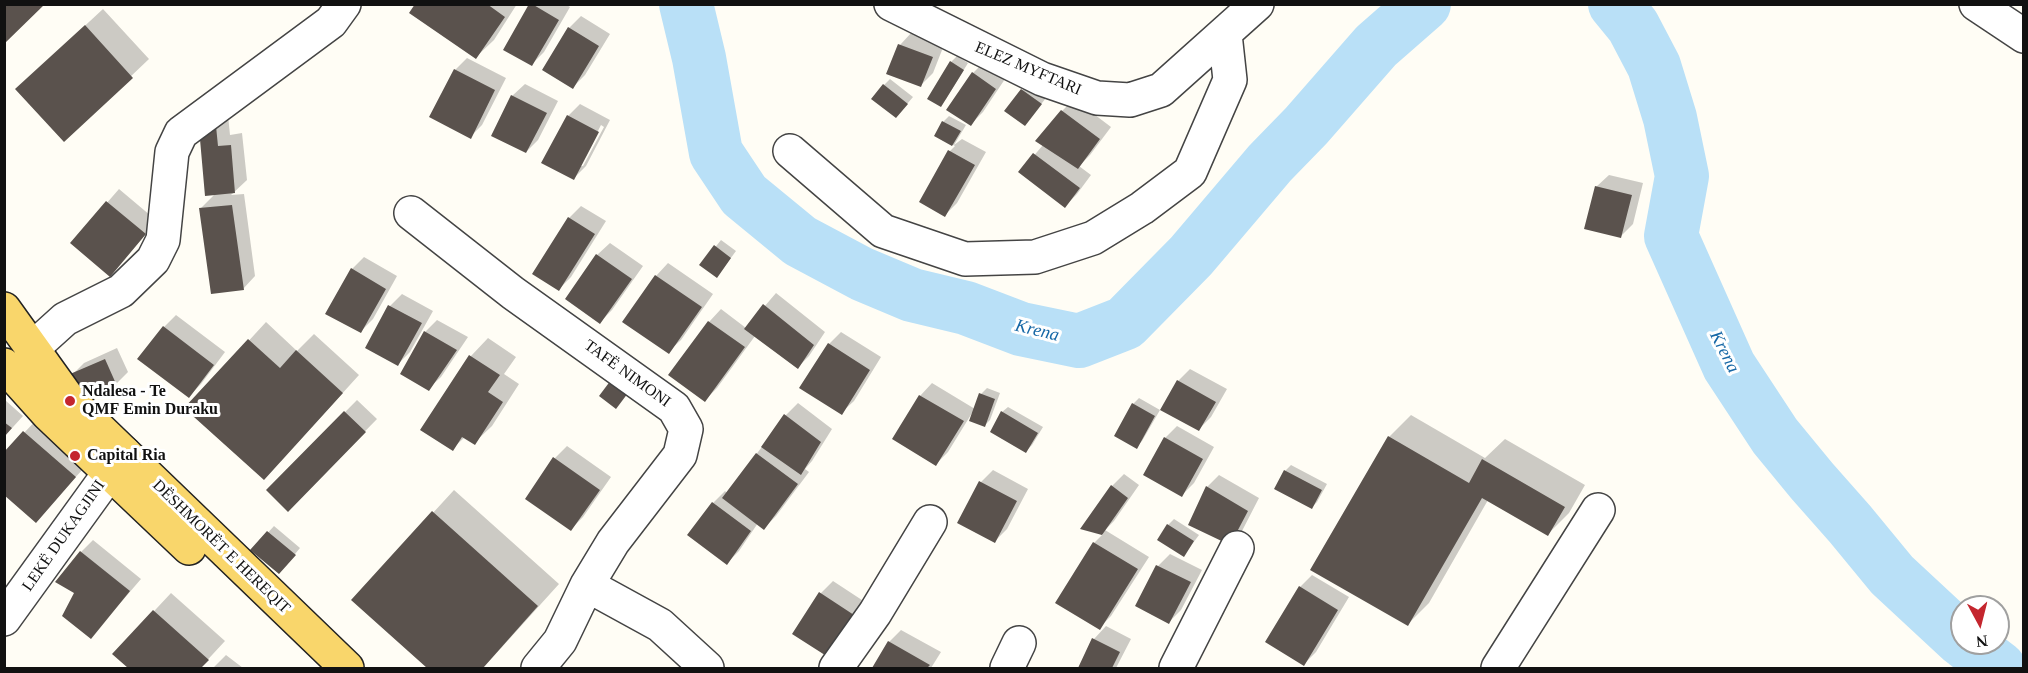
<!DOCTYPE html>
<html>
<head>
<meta charset="utf-8">
<style>
  body { margin:0 }
  #map { position:relative; width:2028px; height:673px; overflow:hidden; background:#fffdf5; font-family:Georgia,serif }
  canvas { display:block }
  .frame { position:absolute; inset:0; border:6px solid #111; pointer-events:none }
  .north { position:absolute; left:1950px; top:595px; width:60px; height:60px; box-sizing:border-box; background:#fff; border:2px solid #a0a0a0; border-radius:50%; rotate:173deg; font-size:16px; font-weight:700; line-height:24px; text-align:center; color:#111 }
  .north::after { content:''; display:block; margin:auto; width:21px; height:27px; background:#c4262e; clip-path:polygon(50% 0,100% 100%,50% 72%,0 100%) }
</style>
</head>
<body>
<div id="map">
<canvas width="2028" height="673"></canvas>
<div class="frame"></div>
<div class="north">N</div>
</div>
<script>
const ctx = document.querySelector('canvas').getContext('2d');
ctx.lineJoin = 'round';
function fillPath(path, color) { ctx.fillStyle = color; ctx.fill(path, 'evenodd'); }
function trace(path, color, width, dash) { ctx.strokeStyle = color; ctx.lineWidth = width; ctx.lineCap = dash ? 'butt' : 'round'; ctx.setLineDash(dash || []); ctx.stroke(path); }
function label(font, color, halo, rows, align = 'center') {
  ctx.font = font + ' Georgia,serif'; ctx.lineWidth = 6; ctx.setLineDash([]); ctx.textBaseline = 'middle'; ctx.strokeStyle = halo; ctx.fillStyle = color; for (const [text, x, y, turn = 0] of rows) {
    ctx.save(); ctx.translate(x, y); ctx.rotate((+turn || 0) * Math.PI / 180); ctx.textAlign = isNaN(turn) ? turn : align; if (halo) ctx.strokeText(text, 0, 0); ctx.fillText(text, 0, 0); ctx.restore();
  }
}
const shadow = new Path2D(`
  M416 4H517L494 40 476 57Z
  M531 4H565L570 7 544 52 532 64Z
  M103 9 149 59 64 140 35 72Z
  M581 16 610 34 585 75 573 87 569 28Z
  M912 32 944 45 933 73 921 85 900 45Z
  M957 56 968 63 946 99 940 105 951 62Z
  M467 58 506 78 482 125 470 137 455 70Z
  M985 61 1007 76 983 112 971 124 973 73Z
  M890 79 913 97 902 110 884 85Z
  M525 84 558 101 538 140 526 152 493 135 512 96Z
  M1028 84 1046 98 1030 118 1006 110Z
  M1074 99 1111 127 1090 155 1079 166 1091 175 1077 194 1065 206 1020 172 1043 145 1062 111Z
  M580 104 610 120 586 166 574 178 568 116ZM601 125 604 127 583 166H580Z
  M228 115 230 135 242 133 247 180 231 195 244 194 255 276 243 289 200 209 215 194 200 128Z
  M949 116 966 125 954 145 962 139 986 152 957 203 945 215 950 151 955 146 936 135 943 122Z
  M1609 175 1643 183 1633 224 1621 236 1596 187Z
  M119 189 157 221 110 275 72 243Z
  M581 206 606 221 571 277 559 289 569 218Z
  M721 240 736 251 722 270 701 265Z
  M610 243 643 266 612 310 600 322 597 255Z
  M364 257 397 276 373 319 361 331 352 269Z
  M668 263 713 294 681 340 668 352 624 322 656 276Z
  M776 293 825 332 809 356 797 368 755 336 717 388 705 400 670 375 709 322 721 309 746 328Z
  M402 294 433 311 410 352 398 364 367 347 390 306Z
  M176 315 225 352 201 384 189 396 164 327Z
  M437 320 468 337 441 377 428 389 425 332Z
  M266 322 297 351 314 334 359 375 281 461 187 408Z
  M841 332 881 357 854 401 841 413 801 387 829 344Z
  M488 338 516 357 504 374 519 384 492 426 474 443 465 437 452 449 423 429 471 356Z
  M117 348 128 372 116 384 72 375 84 363Z
  M1190 369 1227 389 1211 417 1199 429 1178 381Z
  M932 383 975 409 981 394 987 388 1000 393 990 420 984 426 972 413 948 452 936 464 894 439 920 396Z
  M1139 398 1160 410 1142 441 1136 447 1133 404Z
  M5 400 23 416 4 437V401Z
  M357 400 377 419 288 510 268 490Z
  M798 403 832 429 812 461 805 469 809 472 776 516 764 528 758 523 739 551 727 563 713 503 725 491 727 493 786 415Z
  M1008 407 1043 427 1032 445 1026 451 1002 412Z
  M42 414 92 459 36 521 4 454Z
  M1411 415 1485 458 1505 439 1585 485 1569 513 1548 534 1488 500 1429 603 1407 625 1389 437Z
  M1177 426 1214 447 1194 483 1182 495 1165 438Z
  M567 446 611 477 583 517 571 529 555 458Z
  M1291 465 1327 484 1317 502 1312 507 1276 488 1285 471Z
  M993 470 1028 489 1007 529 995 541 981 482Z
  M1124 474 1139 485 1114 521 1105 530 1149 557 1111 616 1099 628 1058 602 1094 543 1103 534 1082 528 1112 486Z
  M1219 475 1259 498 1242 531 1230 543 1207 487Z
  M454 490 559 584 483 668H429L353 600Z
  M1174 519 1199 535 1184 555 1168 525Z
  M274 526 300 548 285 566 252 550Z
  M93 540 141 579 91 637 81 552Z
  M1170 554 1202 570 1181 610 1169 622 1137 606 1158 566Z
  M1312 575 1349 597 1316 652 1304 664 1300 587Z
  M833 581 865 602 827 655 821 593Z
  M171 593 225 641 200 668H130L114 654Z
  M1106 626 1131 639 1116 668H1079L1094 639Z
  M901 630 941 652 931 668H873L889 642Z
  M226 655 243 668H213Z`);
const river = new Path2D(`
  M686 4 699 58 716 153 744 195 800 241 862 274 912 295 966 308 1021 329 1079 341 1125 323 1191 256 1270 163 1306 126 1376 46 1424 4
  M1615 4 1633 26 1654 66 1670 118 1682 176 1671 236 1729 366 1775 436 1812 481 1850 524 1892 575 1962 640
  M1966 643 1999 668`);
const building = new Path2D(`
  M4 4H45L4 44Z
  M415 4H487L505 17 476 59 409 13Z
  M529 4H532L559 20 532 66 503 50Z
  M85 25 133 78 64 142 15 89Z
  M568 27 599 46 573 89 542 70Z
  M898 44 933 57 921 87 886 74Z
  M950 61 964 70 941 107 927 99Z
  M454 69 495 90 471 139 429 117Z
  M972 72 996 89 971 126 946 110Z
  M883 84 908 104 896 118 871 99Z
  M1021 89 1042 104 1025 126 1004 111Z
  M511 95 547 113 526 153 491 136Z
  M1061 110 1100 139 1078 169 1035 141Z
  M567 115 599 132 574 180 541 163Z
  M942 121 961 131 952 146 934 136Z
  M216 126 218 146 231 145 235 193 205 196 199 128Z
  M948 150 975 165 945 217 919 202Z
  M1033 153 1080 188 1065 208 1018 172Z
  M1595 186 1632 195 1621 238 1584 229Z
  M106 201 146 234 110 277 70 243Z
  M232 205 244 290 211 294 199 208Z
  M568 217 595 234 559 291 532 274Z
  M714 245 731 258 717 278 699 265Z
  M596 254 632 279 600 324 565 299Z
  M351 268 386 289 361 333 325 314Z
  M655 275 702 307 669 354 622 322Z
  M763 304 814 345 798 369 744 329Z
  M388 305 422 323 398 366 365 348Z
  M708 321 745 347 705 402 668 375Z
  M163 326 214 365 189 398 137 359Z
  M424 331 457 350 429 391 400 374Z
  M248 339 280 368 296 350 343 393 264 480 184 408Z
  M828 343 870 370 842 415 799 388Z
  M469 355 500 375 488 392 503 402 475 445 462 437 453 451 420 430Z
  M105 359 117 386 82 401 70 374Z
  M614 376 631 389 616 409 599 396Z
  M1177 380 1216 402 1199 431 1160 410Z
  M979 393 995 399 985 427 969 421Z
  M919 395 964 421 936 466 892 439Z
  M1132 403 1155 416 1137 449 1114 436Z
  M344 411 366 432 288 512 266 490Z
  M1001 411 1038 433 1026 453 990 432Z
  M784 414 821 442 801 475 761 447Z
  M4 422 12 428 4 437Z
  M23 431 76 477 36 523 4 495V452Z
  M1388 436 1469 483 1482 459 1565 507 1548 536 1482 498 1408 626 1310 570Z
  M1164 437 1203 459 1182 497 1143 475Z
  M756 453 798 484 764 530 722 498Z
  M553 457 600 490 571 531 525 499Z
  M1284 470 1322 490 1312 509 1274 489Z
  M979 481 1017 501 995 543 957 523Z
  M1111 485 1128 498 1102 535 1080 529Z
  M1206 486 1248 511 1230 545 1188 525Z
  M712 502 751 531 727 565 687 535Z
  M432 511 538 606 483 668H427L351 600Z
  M1167 524 1194 541 1184 557 1157 540Z
  M267 531 296 555 279 574 250 550Z
  M1093 542 1138 569 1100 630 1055 603Z
  M80 551 130 591 91 639 62 616 74 593 55 582Z
  M1156 565 1191 582 1169 624 1135 606Z
  M1299 586 1338 610 1304 666 1265 642Z
  M819 592 854 615 828 657 792 634Z
  M153 610 209 660 201 668H128L112 654Z
  M1092 638 1120 652 1112 668H1078Z
  M888 641 930 665 927 668H872Z`);
const minor = new Path2D(`
  M891 4 1042 79 1097 98 1130 100 1161 90 1257 4
  M1976 4 2024 36
  M790 151 883 231 965 259 1035 257 1093 238 1142 208 1190 172 1230 80 1225 34
  M411 213 513 293 674 408 686 429 680 455 613 542 587 585 560 641 538 668
  M34 347 65 319 121 291 153 260 163 240 172 152 181 133 331 22 344 4
  M587 585 660 625 707 668
  M4 619 124 453
  M836 668 875 613 930 522
  M1007 668 1019 643
  M1176 668 1237 548
  M1498 668 1598 510`);
const major = new Path2D(`
  M4 309 70 401 347 668
  M4 365 48 414 189 548`);
const markers = [
  [70,401,6,"#c4262e"],
  [75,456,6,"#c4262e"]
];
const streetNames = [
  ["ELEZ MYFTARI",1028,69,23],
  ["TAFË NIMONI",627,374,36],
  ["LEKË DUKAGJINI",64,536,-55],
  ["DËSHMORËT E HEREQIT",221,547,44]
];
const poiNames = [
  ["Ndalesa - Te",82,392],
  ["QMF Emin Duraku",82,410],
  ["Capital Ria",87,456]
];
const waterNames = [
  ["Krena",1037,331,14],
  ["Krena",1724,352,63]
];
fillPath(shadow, '#0003');
trace(river, '#b9e0f7', 54);
fillPath(building, '#5a524d');
trace(minor, '#444', 36);
trace(major, '#222', 36);
trace(minor, '#fff', 33);
trace(major, '#f9d66b', 33);
for (const [x, y, r, color] of markers) { const dot = new Path2D(); dot.arc(x, y, r, 0, 2 * Math.PI); ctx.fillStyle = color; ctx.fill(dot); trace(dot, '#fff', 2); }
label('16px', '#111', '#fff', streetNames);
label('bold 16px', '#111', '#fff', poiNames, 'left');
label('italic 18px', '#1768a6', '#fff', waterNames);
</script>
</body>
</html>
